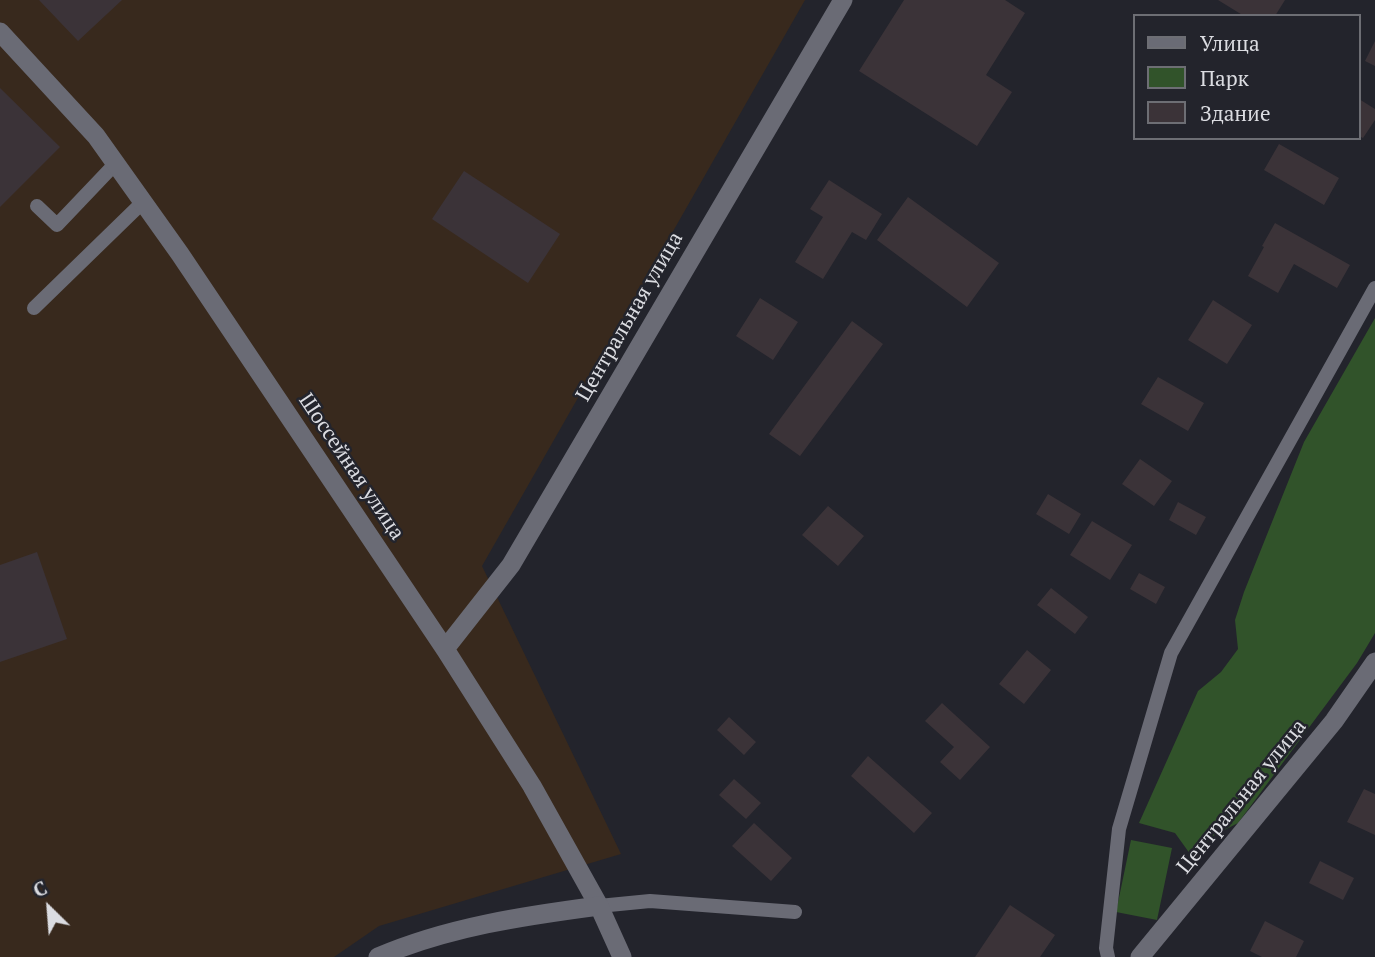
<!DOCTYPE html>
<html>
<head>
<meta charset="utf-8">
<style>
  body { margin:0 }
  #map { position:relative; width:1375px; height:957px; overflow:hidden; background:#23242c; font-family:"PT Serif",serif }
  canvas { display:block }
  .legend { position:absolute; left:1133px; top:14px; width:228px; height:126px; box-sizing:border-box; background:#23242c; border:2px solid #6d6e74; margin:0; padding:9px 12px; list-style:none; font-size:21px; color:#dbdce1 }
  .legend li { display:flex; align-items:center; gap:14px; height:35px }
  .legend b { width:35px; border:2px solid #6d6e74 }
  .north { position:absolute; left:14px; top:873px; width:70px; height:70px; -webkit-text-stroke:5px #23242c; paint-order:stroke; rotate:335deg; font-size:19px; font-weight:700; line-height:28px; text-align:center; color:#dbdce1 }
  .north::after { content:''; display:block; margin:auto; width:24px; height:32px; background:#dbdce1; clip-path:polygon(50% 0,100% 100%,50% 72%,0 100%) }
</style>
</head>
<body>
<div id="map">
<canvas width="1375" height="957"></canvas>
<ul class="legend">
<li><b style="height:9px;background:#6a6b75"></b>Улица</li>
<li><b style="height:19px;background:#31532a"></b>Парк</li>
<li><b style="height:19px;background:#3b3338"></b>Здание</li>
</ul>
<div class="north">С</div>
</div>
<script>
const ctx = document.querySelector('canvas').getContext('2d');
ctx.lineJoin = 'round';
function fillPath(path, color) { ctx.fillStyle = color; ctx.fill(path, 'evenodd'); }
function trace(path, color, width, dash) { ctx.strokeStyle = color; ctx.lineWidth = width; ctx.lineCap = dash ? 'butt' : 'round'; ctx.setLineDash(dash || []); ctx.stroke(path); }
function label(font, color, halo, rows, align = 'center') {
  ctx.font = font + ' "PT Serif",serif'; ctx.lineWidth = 5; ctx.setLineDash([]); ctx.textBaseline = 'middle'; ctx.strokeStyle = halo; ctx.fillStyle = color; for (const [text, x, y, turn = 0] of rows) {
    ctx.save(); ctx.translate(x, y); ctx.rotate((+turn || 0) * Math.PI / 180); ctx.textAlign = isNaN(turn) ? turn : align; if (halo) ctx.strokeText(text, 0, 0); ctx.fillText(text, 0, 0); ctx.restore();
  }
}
const industrial = new Path2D(`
  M0 0H805L482 566 621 854 379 926 334 957H0Z`);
const green = new Path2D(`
  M1375 318V633L1357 663 1238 823 1213 836 1193 858 1175 833 1139 823 1198 691 1221 672 1238 649 1235 620 1244 592 1304 442Z
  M1131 840 1172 848 1157 920 1116 912Z`);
const building = new Path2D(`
  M39 0H122L78 41Z
  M904 0H1005L1025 13 986 75 1012 92 977 146 859 71Z
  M1218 0H1285L1275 16H1244Z
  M1375 41V66L1365 61Z
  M0 88 60 147 0 207Z
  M1359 99 1375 109V120L1363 138 1359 136Z
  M1279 144 1339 178 1324 205 1264 170Z
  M464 171 560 234 528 283 432 219Z
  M829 180 882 214 866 240 852 232 823 279 795 262 823 217 810 209Z
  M908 197 999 263 967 307 877 240Z
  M1275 223 1350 265 1337 288 1294 264 1278 293 1248 276 1264 247 1262 246Z
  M760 298 798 322 773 360 736 336Z
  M1213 300 1252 325 1227 364 1188 340Z
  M852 321 883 344 800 456 769 434Z
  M1158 377 1204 403 1188 431 1141 404Z
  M1140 459 1172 481 1154 506 1122 484Z
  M1048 494 1081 514 1069 534 1036 514Z
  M1178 502 1206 517 1196 535 1169 520Z
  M828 506 864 536 838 566 802 535Z
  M1092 521 1132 545 1110 580 1070 555Z
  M37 552 67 639 0 662V565Z
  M1139 573 1165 587 1156 604 1130 589Z
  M1051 588 1088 617 1075 634 1037 605Z
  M1027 650 1051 670 1024 704 999 684Z
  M942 703 990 747 960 780 940 762 954 747 925 721Z
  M729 717 756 742 744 755 717 730Z
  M868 756 932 813 914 833 851 776Z
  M734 779 761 803 746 819 719 795Z
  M1364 789 1375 794V835L1347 822Z
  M754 823 792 858 771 881 732 846Z
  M1320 861 1354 878 1343 900 1309 883Z
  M1010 905 1055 935 1040 957H975Z
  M1265 921 1304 941 1296 957H1262L1250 951Z`);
const service = new Path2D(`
  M37 206 57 225 116 163
  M34 308 144 201
  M599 906 650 901 795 912
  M1108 957 1106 948 1119 829 1171 653 1375 288`);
const minor = new Path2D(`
  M0 32 96 136 180 254 445 649 532 786 599 906
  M445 649 511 565 843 0
  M1140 957 1334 721 1375 662`);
const tertiary = new Path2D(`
  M378 957C448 927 523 916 599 906L622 957`);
const streetNames = [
  ["Центральная улица",630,317,-60],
  ["Шоссейная улица",351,467,56],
  ["Центральная улица",1242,797,-51]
];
fillPath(industrial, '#38291d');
fillPath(green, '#31532a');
fillPath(building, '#3b3338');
trace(service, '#6a6b75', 14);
trace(minor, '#6a6b75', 19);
trace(tertiary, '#6a6b75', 19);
label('21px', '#dbdce1', '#23242c', streetNames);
</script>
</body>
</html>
